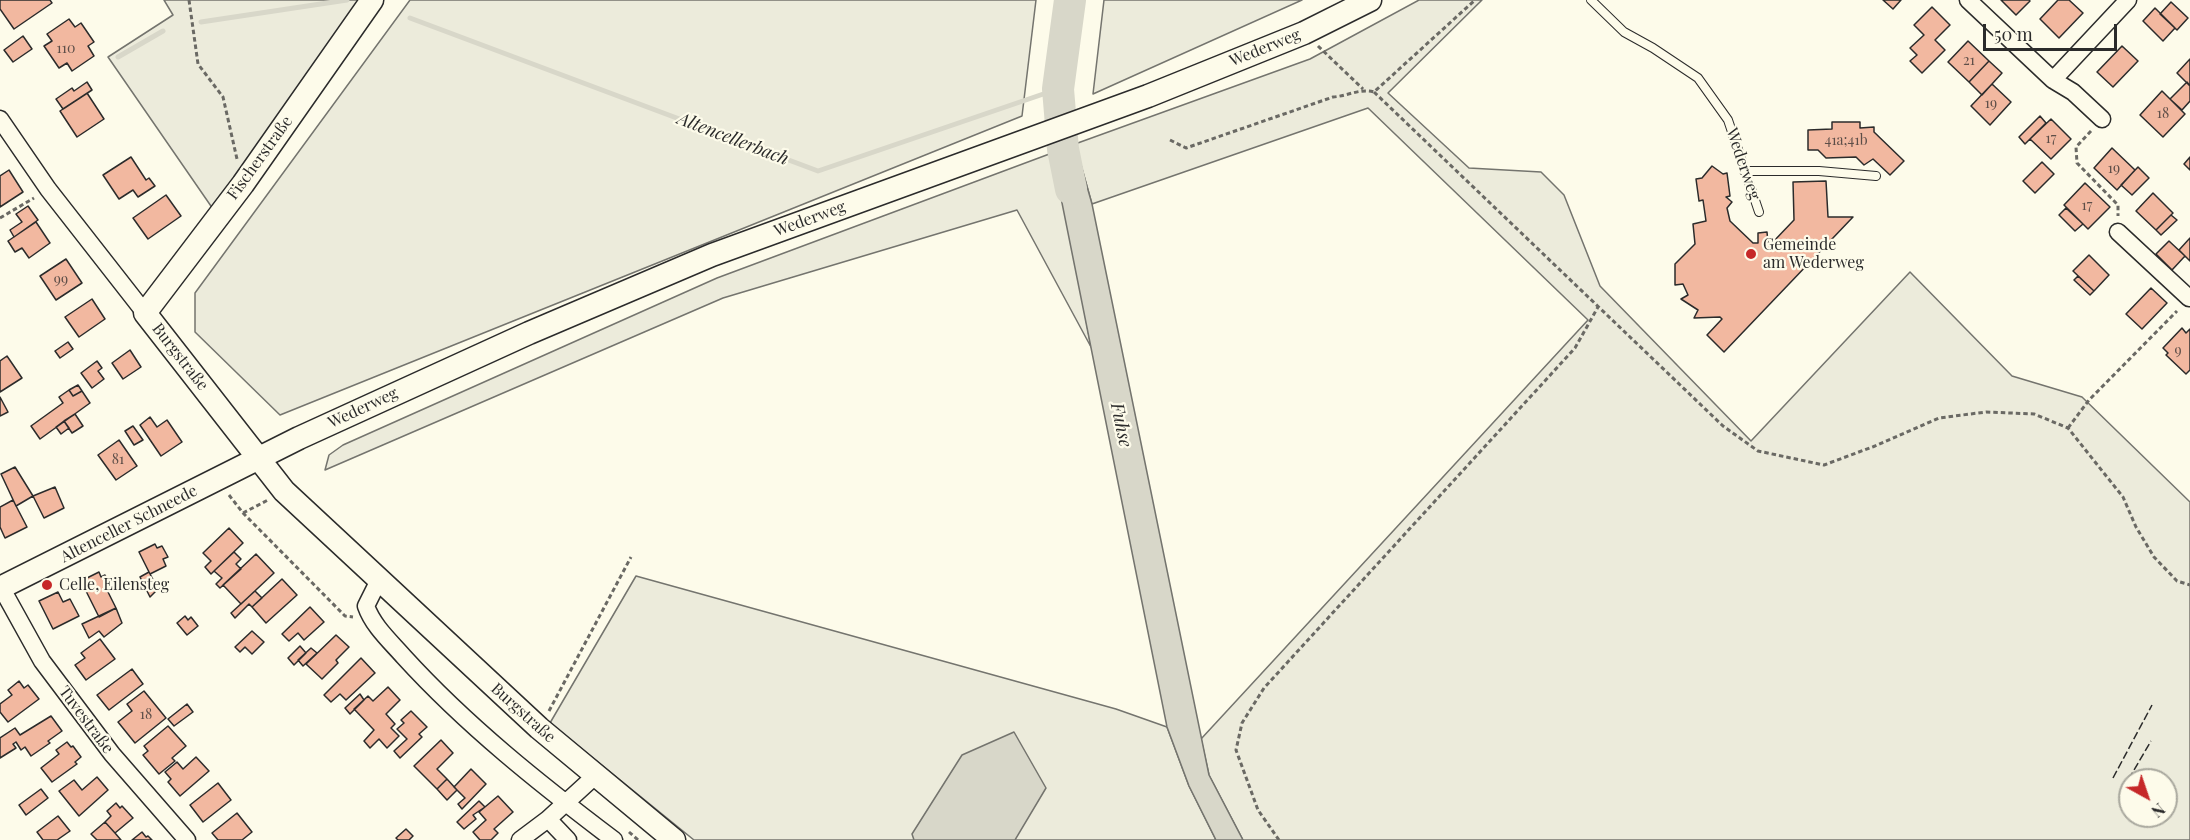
<!DOCTYPE html>
<html>
<head>
<meta charset="utf-8">
<style>
  body { margin:0 }
  #map { position:relative; width:2190px; height:840px; overflow:hidden; background:#fdfbea; font-family:"Playfair Display",serif }
  canvas { display:block }
  .north { position:absolute; left:2118px; top:768px; width:60px; height:60px; box-sizing:border-box; background:#fdfbea; border:2px solid #a9a89e; border-radius:50%; rotate:140deg; font-size:16px; font-weight:700; line-height:24px; text-align:center; color:#2b2b2b }
  .north::after { content:''; display:block; margin:auto; width:21px; height:27px; background:#c62828; clip-path:polygon(50% 0,100% 100%,50% 72%,0 100%) }
  .scale { position:absolute; left:1983px; top:24px; width:134px; height:27px; box-sizing:border-box; border:3px solid #2b2b2b; border-top:0; padding-left:8px; font-size:18px; line-height:21px; white-space:nowrap; color:#2b2b2b; -webkit-text-stroke:4px #fdfbea; paint-order:stroke }
</style>
</head>
<body>
<div id="map">
<canvas width="2190" height="840"></canvas>
<div class="north">N</div>
<div class="scale">50 m</div>
</div>
<script>
const ctx = document.querySelector('canvas').getContext('2d');
ctx.lineJoin = 'round';
function fillPath(path, color) { ctx.fillStyle = color; ctx.fill(path, 'evenodd'); }
function trace(path, color, width, dash) { ctx.strokeStyle = color; ctx.lineWidth = width; ctx.lineCap = dash ? 'butt' : 'round'; ctx.setLineDash(dash || []); ctx.stroke(path); }
function label(font, color, halo, rows, align = 'center') {
  ctx.font = font + ' "Playfair Display",serif'; ctx.lineWidth = 4.5; ctx.setLineDash([]); ctx.textBaseline = 'middle'; ctx.strokeStyle = halo; ctx.fillStyle = color; for (const [text, x, y, turn = 0] of rows) {
    ctx.save(); ctx.translate(x, y); ctx.rotate((+turn || 0) * Math.PI / 180); ctx.textAlign = isNaN(turn) ? turn : align; if (halo) ctx.strokeText(text, 0, 0); ctx.fillText(text, 0, 0); ctx.restore();
  }
}
const green = new Path2D(`
  M164 0H359L213 209 108 57 173 15Z
  M410 0H1036L1022 116 280 415 195 332V293Z
  M1104 0H1302L1093 94Z
  M1419 0H1482L1388 93 1469 168 1541 172 1564 195 1600 286 1751 441 1910 272 2012 376 2082 397 2190 502V840H1243L1209 775 1201 739 1588 320 1368 108 1092 204 1075 144 1310 59ZM2130 780H2166V816H2130Z
  M1052 153 1067 216 1091 347 1017 210 723 298 325 470 329 455 343 445 717 278Z
  M636 576 1116 709 1167 727 1189 786 1216 840H694L550 723Z`);
const water = new Path2D(`
  M1075 144 1092 204 1209 775 1243 840H1216L1189 786 1167 727 1052 153Z
  M1014 732 1046 788 1015 840H914L912 834 962 755Z`);
const stream = new Path2D(`
  M410 18 818 171 1058 89
  M201 22 347 0
  M118 57 163 31`);
const river = new Path2D(`
  M1070 0 1058 89 1063 149 1071 189`);
const building = new Path2D(`
  M0 0H50L52 3 14 29 0 9Z
  M1883 0H1901L1893 9Z
  M2001 0H2029L2030 1 2016 15Z
  M2058 0H2069L2083 13 2059 38 2040 19Z
  M2171 2 2188 18 2177 30 2160 14Z
  M1932 7 1950 25 1935 40 1945 50 1922 73 1910 61 1917 55 1910 48 1924 35 1914 25Z
  M2155 8 2175 28 2163 41 2143 21Z
  M69 19 75 27 81 23 94 42 88 46 94 56 72 71 67 63 59 68 44 46 52 41 47 34Z
  M23 36 32 49 13 62 4 50Z
  M1968 41 1989 61 1969 82 1948 62Z
  M2122 46 2138 61 2113 87 2097 72Z
  M2190 59V86L2177 73Z
  M1989 61 2002 73 1982 95 1969 82Z
  M87 82 92 90 63 109 56 99 72 88 74 91Z
  M2187 82 2190 86V101L2182 110 2170 99Z
  M1992 84 2011 102 1990 125 1971 106Z
  M2162 91 2185 114 2163 137 2140 115Z
  M87 93 104 119 77 137 60 111Z
  M2040 116 2046 123 2025 144 2019 137Z
  M2051 119 2071 139 2051 159 2030 139Z
  M1832 122H1860V128L1874 127V132L1904 161 1890 175 1873 159 1864 165 1856 157 1826 158 1818 150H1808V130L1832 129Z
  M2112 148 2135 170 2117 190 2094 168Z
  M131 157 146 180 149 178 155 186 138 197 133 190 119 199 103 175Z
  M2190 157V170L2184 164Z
  M2042 162 2054 174 2035 193 2023 181Z
  M1712 166 1723 174 1727 173 1730 196 1726 197 1732 202 1727 208 1730 221 1753 243H1758V233L1767 232 1768 243H1772L1794 220 1793 182 1826 181 1828 217H1853L1724 352 1707 335 1722 319 1720 317 1694 318 1698 310 1681 299 1688 295 1683 284 1675 285V264L1695 244 1693 224 1706 221 1703 200 1699 201 1696 179 1702 178Z
  M2138 167 2149 178 2132 195 2121 185Z
  M9 170 23 192 0 207V176Z
  M2085 183 2110 207 2088 229 2064 205Z
  M2153 193 2173 213 2156 230 2136 211Z
  M166 195 181 216 148 239 133 218Z
  M28 206 38 220 14 237 10 230 22 222 16 214Z
  M2066 208 2083 224 2075 231 2059 215Z
  M2171 215 2177 220 2161 235 2156 230Z
  M36 222 50 243 29 258 22 248 15 252 8 241Z
  M2190 238V261L2179 250Z
  M2169 241 2185 256 2172 270 2156 254Z
  M2089 255 2109 275 2094 291 2073 271Z
  M66 259 82 283 56 300 40 276Z
  M2078 276 2094 291 2090 295 2074 280Z
  M2151 288 2167 303 2142 329 2126 314Z
  M92 299 105 319 79 337 65 317Z
  M2182 328 2186 333 2190 329V370L2186 374 2166 355 2168 353 2163 348Z
  M68 342 73 349 60 358 55 351Z
  M130 350 141 367 123 379 112 363Z
  M7 356 22 378 0 392V361Z
  M97 361 102 368 98 371 104 379 92 388 81 373Z
  M78 385 82 391 73 396 69 390Z
  M69 390 73 396 82 391 90 403 40 439 31 426 63 403 59 397Z
  M0 397 8 412 0 416Z
  M75 414 83 426 72 433 64 421Z
  M150 417 157 427 167 420 182 442 161 456 140 425Z
  M64 421 69 428 61 434 56 427Z
  M133 426 143 440 134 445 125 431Z
  M119 440 137 466 116 480 98 455Z
  M15 467 33 496 16 506 1 474Z
  M55 487 64 508 44 518 33 496Z
  M13 500 27 527 5 538 0 527V507Z
  M229 528 243 543 211 574 205 567 211 561 203 553Z
  M155 544 157 548 162 546 168 557 163 559 166 566 150 574 139 552Z
  M234 552 241 559 236 564 241 569 220 588 216 584 222 578 214 571Z
  M256 554 274 573 241 604 223 585Z
  M99 572 101 577 105 575 109 582 104 584 116 608 99 617 81 581Z
  M149 572 158 589 150 597 140 577Z
  M282 579 297 595 266 623 252 607Z
  M255 591 262 598 252 607 249 604 235 618 231 613Z
  M58 592 63 602 70 599 79 616 53 629 39 601Z
  M310 607 324 622 304 640 298 633 289 641 282 634Z
  M116 608 122 623 104 637 99 631 89 638 82 624Z
  M185 616 188 620 191 617 198 626 187 635 177 623Z
  M252 631 264 642 252 654 245 647 240 652 235 647Z
  M336 635 349 647 336 660 338 663 322 679 306 664Z
  M100 639 115 659 86 680 75 665 85 658 81 653Z
  M300 646 306 653 294 665 288 658Z
  M311 648 317 653 303 666 298 660Z
  M361 658 375 673 346 700 340 694 331 702 324 695Z
  M132 669 143 684 109 710 97 695Z
  M19 681 24 688 28 685 39 699 8 722 0 712V704L12 695 8 690Z
  M388 687 400 700 386 714 395 724 391 728 399 736 387 748 379 739 370 748 364 741 374 730 354 709 368 696 373 701Z
  M144 691 166 718 135 743 118 722 132 711 127 704Z
  M360 694 364 700 350 714 345 708Z
  M187 704 193 712 174 726 168 719Z
  M411 711 427 727 419 734 422 737 400 758 394 751 407 739 397 729 404 723 401 720Z
  M51 716 62 731 48 741 50 743 31 756 25 747 21 750 16 742 13 744 16 748 0 758V738L15 728 20 735Z
  M168 726 186 746 172 758 175 761 159 774 143 755 148 751 144 746Z
  M441 740 453 753 437 769 447 779 437 789 414 766Z
  M67 742 71 747 73 746 81 757 75 762 77 764 52 782 41 768 59 754 56 750Z
  M196 757 209 771 180 796 168 782 171 779 165 772 177 762 183 769Z
  M471 769 486 784 462 809 458 804 465 798 454 787Z
  M97 777 108 790 79 816 59 791 74 780 82 790Z
  M447 779 457 790 447 800 437 789Z
  M218 783 231 800 203 822 190 805Z
  M41 789 48 798 26 815 19 805Z
  M498 796 513 812 494 829 498 833 491 840H480L473 832 486 820 479 812Z
  M479 801 485 807 473 815 476 819 464 829 457 822Z
  M116 803 120 808 122 806 133 818 115 833 105 822 111 816 107 811Z
  M237 813 252 832 242 840H218L212 833Z
  M58 816 70 831 57 840H43L37 832Z
  M105 822 115 833 121 840H97L91 834Z
  M406 829 413 836 409 840H398L396 838Z
  M142 832 146 837 148 836 152 840H132Z`);
const path = new Path2D(`
  M189 0 198 64 223 97 237 159
  M1318 46 1363 89
  M1374 92 1723 426 1758 451 1824 465 1875 446 1939 418 1986 412 2034 414 2068 428 2123 497 2136 527 2154 557 2177 581 2190 585
  M2091 131 2076 147 2077 163 2118 205V216
  M1170 140 1186 148 1333 97C1348 96 1360 88 1374 92L1475 0
  M0 218 34 198
  M2068 428 2089 400 2177 311
  M229 495 243 513 345 616 353 617
  M243 513 268 500
  M549 711 631 557
  M629 832 638 840
  M1279 840 1258 810 1236 750 1242 723 1264 688 1575 348 1598 307`);
const lane = new Path2D(`
  M1591 0 1624 32 1653 48 1698 78 1728 120 1759 212
  M1744 171H1819L1876 176`);
const street = new Path2D(`
  M1968 0 2053 80 2128 0
  M2053 80 2073 92 2102 119
  M0 119 48 189 145 313
  M2118 232 2189 298 2190 296
  M379 580 366 606C373 626 390 641 404 657 467 726 540 784 614 840
  M1 587 42 661 112 754 187 840
  M548 819 568 840
  M520 840 548 819 595 776`);
const secondary = new Path2D(`
  M372 0 243 184 145 313 284 491 539 728 674 840
  M0 588 299 438 529 333 712 255 1148 96 1304 33 1370 0`);
const fence = new Path2D(`
  M2113 778 2152 705
  M2123 789 2151 741`);
const markers = [
  [1751,254,6,"#c62828"],
  [47,585,6,"#c62828"]
];
const numberNames = [
  ["110",66,49],
  ["21",1969,61],
  ["19",1991,104],
  ["18",2163,114],
  ["17",2051,139],
  ["41a;41b",1846,141],
  ["19",2114,169],
  ["17",2087,206],
  ["99",61,280],
  ["9",2178,351],
  ["81",118,460],
  ["18",146,715]
];
const streetNames = [
  ["Wederweg",1265,48,-22],
  ["Fischerstraße",260,158,-54],
  ["Wederweg",1743,164,71],
  ["Wederweg",810,219,-20],
  ["Burgstraße",180,357,52],
  ["Wederweg",363,408,-25],
  ["Altenceller Schneede",129,524,-27],
  ["Burgstraße",523,713,42],
  ["Tuvestraße",86,720,53]
];
const poiNames = [
  ["Gemeinde",1763,245],
  ["am Wederweg",1763,263],
  ["Celle, Eilensteg",59,585]
];
const waterNames = [
  ["Altencellerbach",733,139,21],
  ["Fuhse",1121,425,78]
];
fillPath(green, '#ecebdb');
trace(green, '#74746e', 1.5);
fillPath(water, '#d8d7c9');
trace(water, '#74746e', 1.5);
trace(stream, '#d8d7c9', 5);
trace(river, '#d8d7c9', 32);
fillPath(building, '#f2b8a0');
trace(building, '#2b2b2b', 1.5);
trace(lane, '#2b2b2b', 10);
trace(street, '#2b2b2b', 19);
trace(secondary, '#2b2b2b', 25);
trace(path, '#6a6964', 3, [4.5, 3]);
trace(lane, '#fdfbea', 8);
trace(street, '#fdfbea', 16);
trace(secondary, '#fdfbea', 22);
trace(fence, '#2b2b2b', 1.5, [8, 3]);
for (const [x, y, r, color] of markers) { const dot = new Path2D(); dot.arc(x, y, r, 0, 2 * Math.PI); ctx.fillStyle = color; ctx.fill(dot); trace(dot, '#fdfbea', 2); }
label('14px', '#5d4e48', null, numberNames);
label('16px', '#2b2b2b', '#fdfbea', streetNames);
label('16px', '#2b2b2b', '#fdfbea', poiNames, 'left');
label('italic 18px', '#2b2b2b', '#fdfbea', waterNames);
</script>
</body>
</html>
